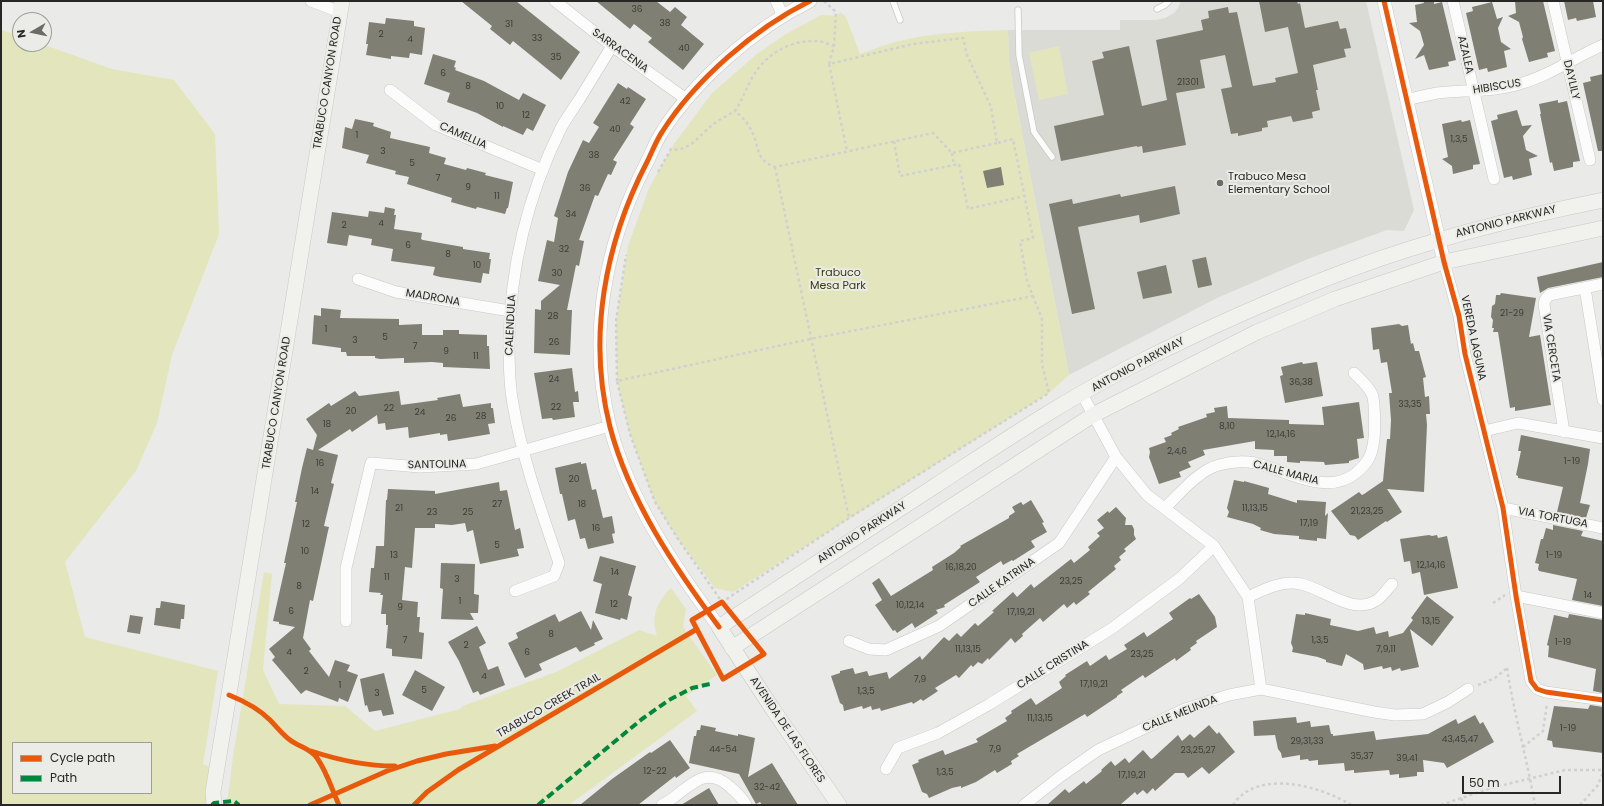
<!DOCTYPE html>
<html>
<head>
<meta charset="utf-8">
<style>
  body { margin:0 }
  #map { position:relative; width:1604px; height:806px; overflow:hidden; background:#eaeae8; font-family:Poppins,sans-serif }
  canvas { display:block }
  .frame { position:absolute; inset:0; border:2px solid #272725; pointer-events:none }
  .legend { position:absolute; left:12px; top:742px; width:140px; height:52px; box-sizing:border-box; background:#ebebe7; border:1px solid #9d9d99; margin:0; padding:5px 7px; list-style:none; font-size:12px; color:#272725 }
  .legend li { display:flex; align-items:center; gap:8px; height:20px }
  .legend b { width:20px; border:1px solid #9d9d99 }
  .north { position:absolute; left:12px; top:12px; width:40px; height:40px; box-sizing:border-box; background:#ebebe7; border:1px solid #9d9d99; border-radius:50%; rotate:261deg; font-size:11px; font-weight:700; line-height:16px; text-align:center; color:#272725 }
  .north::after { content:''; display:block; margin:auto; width:14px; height:18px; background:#6b6b69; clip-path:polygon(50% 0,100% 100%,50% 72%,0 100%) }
  .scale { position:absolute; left:1462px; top:776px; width:99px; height:18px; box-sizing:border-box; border:2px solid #272725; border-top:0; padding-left:5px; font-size:12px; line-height:14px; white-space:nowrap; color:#272725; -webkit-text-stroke:3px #ebebe7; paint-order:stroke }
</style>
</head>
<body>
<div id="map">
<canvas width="1604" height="806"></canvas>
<div class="frame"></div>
<ul class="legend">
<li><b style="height:5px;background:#e8590c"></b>Cycle path</li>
<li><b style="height:5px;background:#00873e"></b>Path</li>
</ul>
<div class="north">N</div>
<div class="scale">50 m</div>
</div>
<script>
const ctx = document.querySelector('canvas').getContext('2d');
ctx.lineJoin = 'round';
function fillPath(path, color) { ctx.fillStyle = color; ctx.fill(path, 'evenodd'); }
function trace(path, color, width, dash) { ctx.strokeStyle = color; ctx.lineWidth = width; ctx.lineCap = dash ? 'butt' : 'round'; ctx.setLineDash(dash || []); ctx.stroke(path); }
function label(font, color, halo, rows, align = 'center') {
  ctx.font = font + ' Poppins,sans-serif'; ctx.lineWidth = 4; ctx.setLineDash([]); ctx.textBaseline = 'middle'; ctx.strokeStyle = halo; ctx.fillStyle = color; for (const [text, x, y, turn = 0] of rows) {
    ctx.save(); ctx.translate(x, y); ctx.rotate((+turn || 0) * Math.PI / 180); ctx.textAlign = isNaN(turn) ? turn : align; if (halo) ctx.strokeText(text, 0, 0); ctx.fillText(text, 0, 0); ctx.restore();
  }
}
const built = new Path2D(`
  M1181 1H1366L1414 210 1404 231 1387 230 1308 259 1217 298 1069 375 1013 87 1009 62 1008 30H1120V20H1156L1165 18 1174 13 1178 8Z`);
const green = new Path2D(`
  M840 12 846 17 860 54C874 49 889 43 904 40 938 32 973 31 1008 30L1009 62 1013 87 1069 375 1049 393 733 592 715 588 678 539 655 502 630 434 617 381 616 321 628 246 649 188 674 144 712 93 757 54 786 34 821 15 837 16Z
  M1 30 20 36V44H42L112 69 174 80 215 134 219 234 172 355 157 423 136 471 65 562 85 637 218 671 203 764 210 767 206 794V805H1ZM13 743H151V793H13Z
  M1059 46 1068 94 1039 100 1029 53Z
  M264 572 272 574 263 670 279 704 345 706 375 731 460 709 463 706 556 672 639 630 657 636C651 616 656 603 671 588L686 609 683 627 717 675 686 696 697 711 569 805H227L233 756Z`);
const building = new Path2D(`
  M461 1H516L580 52 561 80 513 41 510 45 490 29 492 26Z
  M596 1H656L670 12 675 7 687 17 681 25 704 44 683 70 648 42 652 38 634 24 630 29Z
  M1259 1H1297L1298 4 1300 3 1305 28 1338 21 1340 29 1346 28 1351 48 1344 49 1346 57 1313 65 1318 90H1316L1320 110 1312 112 1313 118 1293 122 1291 116 1267 121 1268 127 1262 128V131L1238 136V133L1231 134 1221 89 1232 87 1225 55 1200 60 1205 88 1176 93 1186 145 1143 153 1142 146 1137 147V146L1061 161 1054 126 1104 115 1092 61 1104 58 1102 52 1129 46 1142 106 1167 100 1156 40 1203 30 1201 20 1209 18 1208 11 1228 7 1229 13 1237 12 1253 86 1276 82 1275 78 1298 73 1288 27 1265 32Z
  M1423 1H1434V4L1442 2 1456 60 1448 62 1449 66 1429 70 1424 55 1415 59 1424 45 1420 31 1409 23 1417 22 1415 5 1424 3Z
  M1515 1H1543L1555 51 1547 53 1548 57 1529 62 1522 39 1523 37 1519 22 1508 16 1516 13Z
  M1564 1H1593L1596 17 1577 21 1576 18 1568 20Z
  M1492 2 1497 19 1503 17 1498 28 1501 42 1511 49 1504 51 1507 67 1488 72 1487 68 1479 70 1466 13 1473 11 1472 7Z
  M386 18 414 21V26L425 28 422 55 410 53 409 58 391 56V59L366 55 368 44H366L369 22 385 24Z
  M433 54 456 61 454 67 456 68 455 70 484 81 519 100 523 93 546 105 533 131 527 128 523 135 503 126V127L477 113 447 102 450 93 424 84Z
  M1603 74V151H1598L1583 83 1591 81 1590 77Z
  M618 83 627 89 628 87 646 99 630 124 634 127 613 160 617 162 611 175 608 174 598 196 595 195 579 240 584 241 579 266 576 265 567 310H572L570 355 534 353 535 309 541 310V301L560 285 538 281 547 240 554 242 558 218 554 216 568 172 583 140 589 143 599 127 593 123Z
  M1558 100V103L1567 101 1580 161 1573 162V167L1554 171 1552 162 1550 163 1540 114H1541L1539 104Z
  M1517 110 1522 126 1532 125 1523 136 1526 150 1538 156 1529 159 1532 175 1513 180 1512 176 1504 178 1491 121 1498 119 1497 115Z
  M355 119 374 123 373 126 391 132 390 138 430 147 429 153 446 158 444 164 466 170 467 168 486 173 485 175 513 182 508 208H507L505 214 477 207 476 209 458 204 451 202 452 198 407 184 409 177 395 174 396 171 366 163 369 155 342 148 345 127 352 129Z
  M1461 120 1462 122 1470 120 1480 164 1473 165V169L1453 174 1452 166 1442 159 1448 157 1442 124Z
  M1001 167 1004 185 987 188 983 171Z
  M1175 186 1180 214 1140 223 1139 215 1078 227 1095 309 1072 314 1049 204 1072 199 1073 204 1120 194 1121 197Z
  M385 207 395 209 394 215H396L394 229 422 233 421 239 423 240 463 247V249L490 253 489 259H491L489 274 483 273 481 283 440 277 433 275 435 267 391 261 393 249 371 245 372 239 349 235 347 246 327 243 332 212 368 217 369 211 384 213Z
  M1206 257 1212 285 1198 288 1192 260Z
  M1603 262V277L1548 288 1540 293 1537 277Z
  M1166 265 1172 293 1143 299 1137 272Z
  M1501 293 1536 298 1529 337 1540 335 1551 405 1515 411V407L1510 408 1498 332H1493L1494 328H1492L1493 320 1491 317 1492 306 1495 304 1496 295H1500Z
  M321 308 341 310 340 318 399 319V325L422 324V335H443V330H459V334L487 335V346H489L490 369 443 367V363L432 362 404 363V358L380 359 375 358V356H347L346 352H341V348L312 344 314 315 321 316Z
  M1399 324 1402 326 1408 325 1411 344 1413 343 1415 351H1419L1426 377 1423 378 1425 397 1429 396 1430 414H1426L1427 425 1424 492 1387 489 1402 512 1387 522 1386 521 1358 540 1355 536 1350 535 1331 511 1359 492 1362 495 1364 494 1383 481 1387 439H1390L1391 420 1389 393H1392L1387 362 1381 363 1379 349 1373 350 1371 328Z
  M1302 362 1303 364 1317 362 1323 396 1285 403 1280 376 1283 375 1281 367Z
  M572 368 575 392 578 391 579 402H573L575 417 553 420 552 418 542 419 534 373Z
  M355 391 359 396 399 391 401 405 438 400 437 398 460 394 463 407 491 403V408H493L495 423 488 424 490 434 448 441 447 434 440 435V433L409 438 408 427 386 430 385 423 378 424 377 415 352 432 350 429 318 450 338 455 331 483 334 484 324 526 329 527 328 531 313 601 310 600 303 638 311 649 309 651 329 677 335 660 350 665 347 671 358 675 348 702 339 698 338 702 306 690 301 694 272 660 275 657 269 649 295 627 279 624V622L273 621 286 563H284L297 502H295L302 468 307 448 313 450 317 435 306 419 329 403 331 406Z
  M1359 402 1364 438 1357 439 1359 458 1349 461V463L1325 465 1324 462 1300 461V463L1287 462V456H1274V450L1255 449V441L1203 450 1205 455 1188 462 1191 467 1179 472 1181 477 1159 484 1149 457 1150 452 1149 448 1166 442 1164 438 1172 435 1171 433 1179 429 1178 427 1207 417 1206 414 1215 412 1214 408 1227 406 1228 418 1289 420V424L1324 425 1322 407Z
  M1521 435 1590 449 1588 464 1580 503 1590 505 1586 518 1557 512 1563 487 1518 478V476L1516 475 1521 451H1518Z
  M581 462V464L586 463 592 490 596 489 603 518 612 516 615 533 612 534 614 543 588 549 585 538 580 539 575 519 568 521 562 494H560L555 468Z
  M1234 480 1244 482V481L1269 488 1268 494 1297 503V500L1326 502 1325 516 1328 513 1326 539 1317 538V541L1299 539V536L1274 534 1260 530 1261 528 1253 524 1227 517 1229 512 1227 508Z
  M499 482 500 491 507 490 515 530 520 528 524 548 517 549 519 556 480 564 473 530 467 532 465 523 452 525 435 524V528H415L412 568 405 567 402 600 418 602 417 617H420L419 632 424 633 422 659 392 656V649L386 648 388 625H386V614H381L383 595H380L381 593 369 592 371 568H374L376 546H384L386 500H387L388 489 435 491V494Z
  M1031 500 1044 522 1042 523 1047 532 1031 541 1035 547 1013 561 1012 560 1003 565 1001 561 976 577 980 582 944 605 945 607 936 610 938 613 915 628 912 623 897 633 895 630 893 631 875 605 882 600 872 583 879 578 891 596 933 570 932 567 954 553 961 547 960 546 1009 518V516L1015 512 1012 507 1021 502 1023 505Z
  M1116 507 1126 518 1125 525H1132L1134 529V535L1136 539 1124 549 1126 551 1119 557 1121 560 1114 566 1116 569 1088 592 1090 594 1076 605 1074 602 1067 608 1064 604 1043 622 1040 618 1022 634 1023 636 1015 643 1011 638 989 660 988 658 982 664 978 662 973 667 971 665 959 678 956 675 935 688 938 691 923 701 921 699 913 704 912 702 881 711 880 708 872 710 871 706 863 709 862 706 844 711 843 705 840 703 831 676 840 673V671L853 668 855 674 867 671 869 676 887 672 889 679 920 656 922 660 944 637 949 641 957 633 961 637 975 623 978 626 994 612 992 611 1013 592 1017 597 1031 584 1034 588 1071 559 1074 563 1090 550 1088 547 1100 536 1097 533 1104 528 1097 520 1108 511 1109 513Z
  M1553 525 1583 531 1581 536 1603 541V606L1572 600 1577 579 1539 571 1538 569 1539 564 1535 563 1541 539H1543L1546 528 1553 530Z
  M1429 535 1432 536 1437 535 1438 538 1447 536 1458 588 1424 595 1420 572 1412 574 1410 561 1404 562 1400 539Z
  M600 556 636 566 628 595 632 597 627 620 621 618 620 620 595 613 602 584 593 581Z
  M441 563 475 564 474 594 479 595 478 613H470L474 620 441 619 443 589 440 588Z
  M1199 594 1215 617 1217 627 1196 641 1197 643 1190 648 1191 650 1176 661 1175 658 1145 678 1143 675 1121 690 1123 692 1117 696V697L1087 717 1085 714 1017 754 1019 756 1011 761 1012 764 997 773 995 770 976 782 961 788V786L952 788 929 798 927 794 922 792 912 765 919 762 918 760 943 750 945 755 978 742 976 739 1007 721 1005 718 1012 713 1011 711 1031 698 1036 705 1062 688 1059 682 1066 676 1065 675 1087 661 1090 666 1106 655 1109 660 1127 649 1124 645 1144 632 1147 637 1173 619 1169 613 1190 598 1191 599Z
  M1427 596 1454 617 1432 646 1410 629 1419 667 1401 671 1400 668 1392 671 1391 667 1383 669 1382 666 1364 670 1363 664 1346 654 1342 666 1326 662V660L1318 657 1292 652 1293 648 1291 643 1296 614 1305 615V613L1331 619 1330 625 1358 631 1374 627 1376 634 1388 631 1389 637 1403 633 1413 620 1411 618Z
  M161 601 185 605 184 619H181L180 629 154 625 156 608H160Z
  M581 611 591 630 593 620 603 639 594 643 595 645 580 652 576 647 539 664 542 670 525 678 508 643 518 638 516 633 555 614 559 622Z
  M1569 614 1603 620V693L1593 691 1596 669 1548 657 1549 646 1547 645 1554 615 1568 618Z
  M130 615 143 617 140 634 127 632Z
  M477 626 486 643 479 647 488 670 498 666 505 685 480 695 478 691 473 693 459 661 448 642Z
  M415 670 445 687 432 711 402 695Z
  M384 673 394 714 383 716 381 710 369 712 367 705 365 706 360 679Z
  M1590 705 1603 707V753L1553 747 1552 741 1547 740 1554 706 1588 709Z
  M1475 715 1480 724 1483 722 1494 742 1447 768 1444 763 1423 760 1424 772H1417V776L1399 778V774L1390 775 1389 770 1354 773V770L1345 771 1344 763 1318 765V760L1309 761 1308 759 1300 760V755L1282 758 1281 753 1278 749 1275 735 1254 736 1253 721 1296 717 1297 723 1310 721 1311 727 1329 725 1331 734H1333V736L1374 731 1376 740 1428 734 1456 719 1458 724Z
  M701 725 716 728 715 731 738 736V734L755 738 748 777 772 763 798 805H762L760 802 756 804 739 774 689 763 694 736H696L697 730H700Z
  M1209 725 1217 734 1219 732 1235 752 1209 774 1202 767 1188 778 1184 773H1175L1155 791 1153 788 1147 794 1143 790 1137 795 1135 792 1120 805H1047L1065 789 1069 793 1084 781 1086 784 1102 771 1101 770 1111 761 1115 766 1125 758 1129 763 1143 750 1151 759 1153 758 1178 735 1182 741 1190 734 1194 738Z
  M670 740 690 768 676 778 675 776 638 805H580L612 779 650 752 651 753Z
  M709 788 719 805H681Z`);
const path = new Path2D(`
  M824 1 836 12 834 46
  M829 64 847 151
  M894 141 900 176 959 164 968 209 1024 196
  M997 143 952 153 933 133 775 167C754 160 760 144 750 128 747 122 741 116 735 111 742 101 745 91 751 80 763 56 788 40 816 41 821 41 828 44 834 46L829 64 913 44 963 38 967 55 991 107 997 143 1013 139 1033 238 1020 241 1027 281 1042 319V364L1049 393 849 518 722 602 678 539 655 502 630 434 617 381 810 339 1033 296
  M952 153 954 165
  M775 167 849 518
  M658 172 671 149C688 153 700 135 711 126 718 120 727 116 735 111
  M617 381 616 321 626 255
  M1493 603 1505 595
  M1507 668C1514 714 1527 759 1535 805
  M1478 685 1495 678 1507 668
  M1523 747 1543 731 1547 704
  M1461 798 1464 805
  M1233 805C1257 768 1321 786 1351 805
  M1441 805 1491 788 1565 770H1603
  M1580 805 1598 785 1603 772`);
const service = new Path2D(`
  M893 1 900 20
  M1157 9 1165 5 1169 1
  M1018 10 1019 55 1034 132 1052 157`);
const minor = new Path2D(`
  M311 1 340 12
  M555 1 612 46 686 99
  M776 1 783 16
  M1453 1 1494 179
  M1553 1 1590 160
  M390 90 436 125 543 170
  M1407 100C1417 97 1427 95 1437 93 1464 90 1493 92 1519 84 1549 76 1575 57 1603 45
  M1444 262 1459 316 1465 354 1503 508 1516 596 1531 681 1537 689 1546 692 1603 700
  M358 279 396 292 510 311
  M1585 288 1603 400
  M1082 394 1116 457 1147 495 1214 546 1248 597 1261 689
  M1484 431 1518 423 1603 438
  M1564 432 1544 304 1545 300 1549 295 1603 284
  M1165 508C1179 494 1199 470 1219 465 1230 462 1244 461 1255 463 1286 470 1327 497 1356 473 1369 462 1372 455 1374 439 1375 431 1375 400 1372 394 1369 387 1360 379 1354 373
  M1503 508 1603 528
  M515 591 554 576 559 563C541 510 522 458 513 404 509 384 509 363 509 343 510 269 528 195 561 128 566 119 573 109 579 100 590 82 601 64 612 46
  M1516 596 1603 613
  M1248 597C1265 589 1282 580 1301 584 1325 589 1353 616 1377 600 1383 596 1387 589 1392 584
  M346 621V568L371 463 420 467 476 464 610 426
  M849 641 869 649 886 650 939 626 1059 543 1116 457
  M886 769 898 748 938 733 988 705 1111 629 1179 579 1214 546
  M662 805C686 793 702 762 729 786 736 792 742 797 746 805
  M1024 805 1061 776 1098 750 1185 709 1229 695 1261 689 1374 712 1395 715 1423 714 1448 702 1468 689`);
const tertiary = new Path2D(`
  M1384 1 1444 262
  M719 627C675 568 629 500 610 427 587 337 605 243 647 162 652 152 656 141 662 132 695 80 755 28 810 1`);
const secondary = new Path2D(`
  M732 648 1093 415 1257 332 1335 299 1444 262 1603 228
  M214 805 213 792 342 1
  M839 805 772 708 719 627C790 580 863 533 935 486 998 445 1060 403 1126 369 1200 331 1276 297 1354 268 1434 238 1519 217 1603 200`);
const quiet = new Path2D(`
  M212 805 214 803 234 801 239 805
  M538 805 642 719 669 700 692 688 710 684`);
const cycleway = new Path2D(`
  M1384 1 1444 262 1459 316 1465 354 1503 508 1516 596 1531 681 1537 689 1546 692 1603 700
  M722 602 764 654 723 679 692 620Z
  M719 627C675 568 629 500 610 427 587 337 605 243 647 162 652 152 656 141 662 132 695 80 755 28 810 1
  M229 695C244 701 259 709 270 720 277 727 282 734 290 740 299 747 310 748 317 758 327 772 332 790 339 805
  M311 751C338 760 366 766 395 766
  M310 805 387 771 417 761 446 754 495 746
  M414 805 427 792 458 770 697 629`);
const markers = [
  [1220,183,4,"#6b6b69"]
];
const numberNames = [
  ["36",637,10],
  ["38",665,24],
  ["31",509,25],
  ["2",381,35],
  ["33",537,39],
  ["4",410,40],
  ["40",684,49],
  ["35",556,58],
  ["6",443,74],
  ["21301",1188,83],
  ["8",468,87],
  ["42",625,102],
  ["10",500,107],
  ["12",526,116],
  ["40",615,130],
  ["1",357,136],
  ["1,3,5",1459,140],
  ["3",383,152],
  ["38",594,156],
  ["5",412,164],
  ["7",438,179],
  ["9",468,188],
  ["36",585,189],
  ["11",497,197],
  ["34",571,215],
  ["4",381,224],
  ["2",344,226],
  ["6",408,246],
  ["32",564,250],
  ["8",448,255],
  ["10",477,266],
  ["30",557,274],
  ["21-29",1512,314],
  ["28",553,317],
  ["1",326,330],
  ["5",385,338],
  ["3",355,341],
  ["26",554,343],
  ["7",415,347],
  ["9",446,352],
  ["11",476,357],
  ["24",554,380],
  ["36,38",1301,383],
  ["33,35",1410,405],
  ["22",556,408],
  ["22",389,409],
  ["20",351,412],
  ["24",420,413],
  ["28",481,417],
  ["26",451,419],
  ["18",327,425],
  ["8,10",1227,427],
  ["12,14,16",1281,435],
  ["2,4,6",1177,452],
  ["1-19",1572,462],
  ["16",320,464],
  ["20",574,480],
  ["14",315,492],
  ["27",497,505],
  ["18",582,505],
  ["21",399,509],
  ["11,13,15",1255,509],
  ["21,23,25",1367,512],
  ["23",432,513],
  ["25",468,513],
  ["17,19",1309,524],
  ["12",306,525],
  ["16",596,529],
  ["5",497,546],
  ["10",305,552],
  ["13",394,556],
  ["1-19",1554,556],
  ["12,14,16",1431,566],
  ["16,18,20",961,568],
  ["14",615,573],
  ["11",387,578],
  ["3",457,580],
  ["23,25",1071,582],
  ["8",299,587],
  ["14",1588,596],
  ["1",460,602],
  ["12",614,605],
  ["10,12,14",910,606],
  ["9",400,608],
  ["6",291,612],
  ["17,19,21",1021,613],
  ["13,15",1431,622],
  ["8",551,635],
  ["7",405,641],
  ["1,3,5",1320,641],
  ["1-19",1563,643],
  ["2",466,646],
  ["11,13,15",968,650],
  ["7,9,11",1386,650],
  ["4",289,653],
  ["6",527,653],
  ["23,25",1142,655],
  ["2",306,672],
  ["4",484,677],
  ["7,9",920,680],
  ["17,19,21",1094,685],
  ["1",340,686],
  ["5",424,691],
  ["1,3,5",866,692],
  ["3",377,694],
  ["11,13,15",1040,719],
  ["1-19",1568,729],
  ["43,45,47",1460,740],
  ["29,31,33",1307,742],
  ["44-54",723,750],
  ["7,9",995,750],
  ["23,25,27",1198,751],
  ["35,37",1362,757],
  ["39,41",1407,759],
  ["12-22",655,772],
  ["1,3,5",945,773],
  ["17,19,21",1132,776],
  ["32-42",767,788]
];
const streetNames = [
  ["SARRACENIA",620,51,36],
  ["AZALEA",1465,55,77],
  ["DAYLILY",1571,80,77],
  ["TRABUCO CANYON ROAD",328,83,-81],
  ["HIBISCUS",1497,87,-9],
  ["CAMELLIA",463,136,24],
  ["ANTONIO PARKWAY",1506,222,-14],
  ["MADRONA",433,298,10],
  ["CALENDULA",511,325,-87],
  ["VEREDA LAGUNA",1473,338,78],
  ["VIA CERCETA",1551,348,81],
  ["ANTONIO PARKWAY",1138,365,-28],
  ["TRABUCO CANYON ROAD",277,403,-81],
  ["SANTOLINA",437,465,-1],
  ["CALLE MARIA",1286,473,15],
  ["VIA TORTUGA",1553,518,11],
  ["ANTONIO PARKWAY",862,533,-33],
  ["CALLE KATRINA",1002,583,-35],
  ["CALLE CRISTINA",1053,665,-32],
  ["TRABUCO CREEK TRAIL",549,706,-30],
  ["CALLE MELINDA",1180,714,-22],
  ["AVENIDA DE LAS FLORES",787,730,56]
];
const poiNames = [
  ["Trabuco Mesa",1228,177],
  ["Elementary School",1228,190]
];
const parkNames = [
  ["Trabuco",838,273],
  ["Mesa Park",838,286]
];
fillPath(built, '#dbdbd5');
fillPath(green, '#e3e6bd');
fillPath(building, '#7f8073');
trace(service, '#c8c8c6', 7);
trace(minor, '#c8c8c6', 12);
trace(tertiary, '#c8c8c6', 14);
trace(secondary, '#c8c8c6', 16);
trace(path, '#d0d0d0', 2.5, [3, 3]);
trace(service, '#fcfcfc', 5.5);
trace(minor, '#fcfcfc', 11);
trace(tertiary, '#fcfcfc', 13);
trace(secondary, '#f1f1ee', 15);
trace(quiet, '#00873e', 4, [8, 4]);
trace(cycleway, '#e8590c', 5);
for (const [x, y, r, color] of markers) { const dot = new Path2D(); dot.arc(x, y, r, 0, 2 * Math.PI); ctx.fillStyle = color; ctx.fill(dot); trace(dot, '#ebebe7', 1.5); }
label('9px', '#3d3d38', null, numberNames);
label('11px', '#272725', '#ebebe7', streetNames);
label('11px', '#272725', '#ebebe7', poiNames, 'left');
label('11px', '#3a3c0f', '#ebebe7', parkNames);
</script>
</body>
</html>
